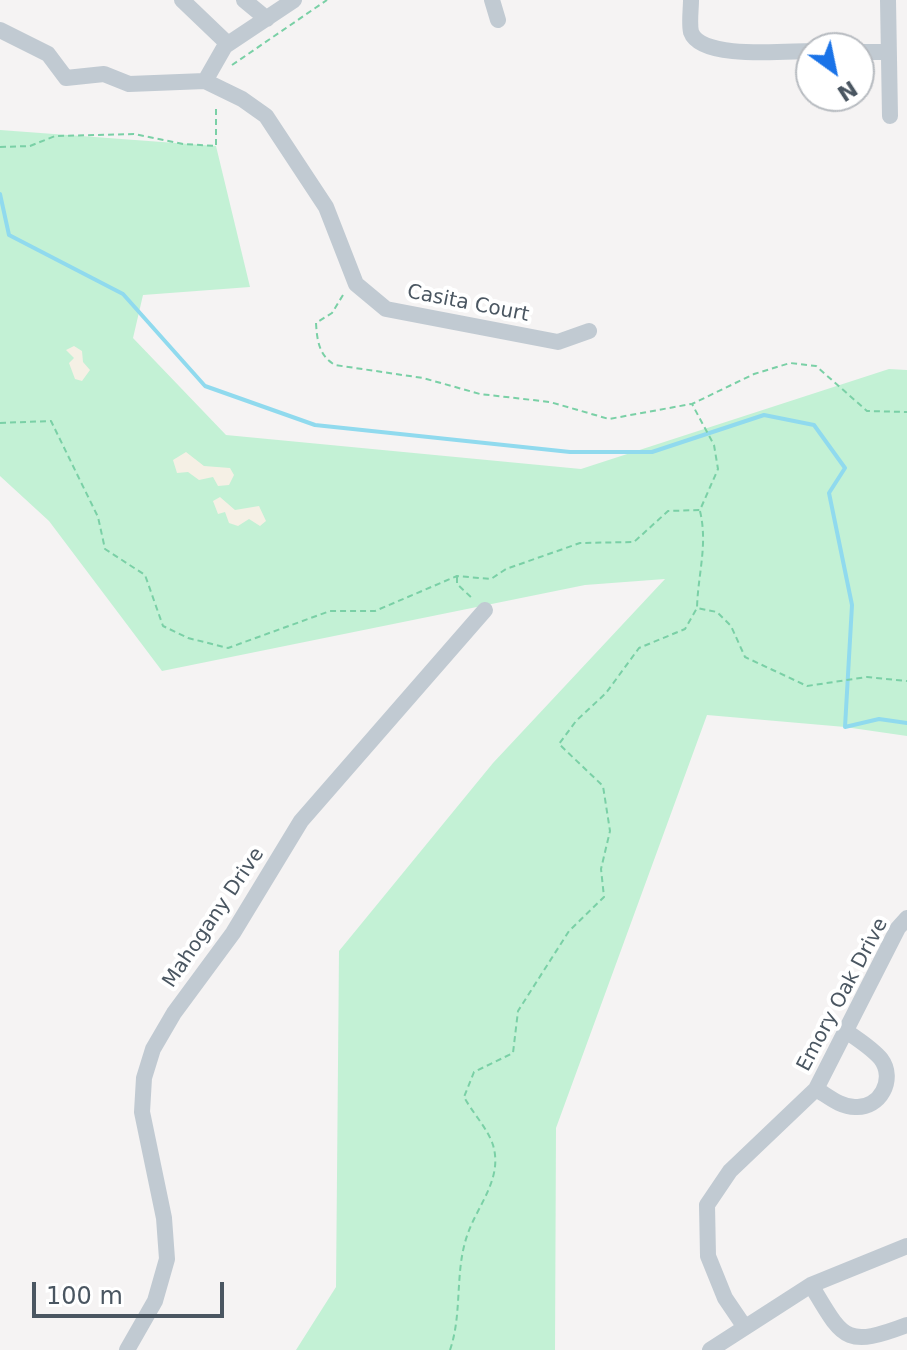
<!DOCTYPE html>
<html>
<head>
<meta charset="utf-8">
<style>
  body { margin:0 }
  #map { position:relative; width:907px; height:1350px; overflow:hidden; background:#f5f3f3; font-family:"DejaVu Sans",sans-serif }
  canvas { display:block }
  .north { position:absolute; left:795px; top:32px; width:80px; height:80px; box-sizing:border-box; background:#fff; border:2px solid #b7bbc0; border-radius:50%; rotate:147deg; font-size:22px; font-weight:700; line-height:32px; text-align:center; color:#4a5661 }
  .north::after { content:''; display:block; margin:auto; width:28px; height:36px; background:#1a73e8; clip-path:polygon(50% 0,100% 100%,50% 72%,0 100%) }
  .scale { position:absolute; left:32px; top:1282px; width:192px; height:36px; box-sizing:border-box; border:4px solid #4a5661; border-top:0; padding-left:10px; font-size:24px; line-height:28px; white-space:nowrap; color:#4a5661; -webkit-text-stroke:6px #fff; paint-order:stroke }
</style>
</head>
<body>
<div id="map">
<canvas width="907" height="1350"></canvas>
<div class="north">N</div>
<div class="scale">100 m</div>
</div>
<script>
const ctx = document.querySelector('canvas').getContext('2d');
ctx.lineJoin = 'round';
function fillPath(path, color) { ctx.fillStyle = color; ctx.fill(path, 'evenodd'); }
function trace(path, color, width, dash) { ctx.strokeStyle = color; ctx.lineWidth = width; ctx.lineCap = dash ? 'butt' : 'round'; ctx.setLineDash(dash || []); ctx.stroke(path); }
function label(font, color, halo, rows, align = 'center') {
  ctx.font = font + ' "DejaVu Sans",sans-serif'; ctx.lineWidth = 8; ctx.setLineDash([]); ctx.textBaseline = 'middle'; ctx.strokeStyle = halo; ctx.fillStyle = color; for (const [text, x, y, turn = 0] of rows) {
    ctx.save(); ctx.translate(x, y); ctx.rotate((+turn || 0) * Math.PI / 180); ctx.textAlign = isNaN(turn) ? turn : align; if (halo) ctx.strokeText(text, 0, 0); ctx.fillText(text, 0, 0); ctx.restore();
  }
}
const green = new Path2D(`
  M0 130 216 146 250 287 143 295 133 338 226 435 581 469 889 369 907 370V736L845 727 707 715 556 1128 555 1350H296L336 1287 339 951 493 763 665 579 585 585 162 671 49 521 0 476Z`);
const sand = new Path2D(`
  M74 346 82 351 83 362 90 370 82 381 75 379 69 363 74 358 66 350Z
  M186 452 204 466 230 468 234 475 229 485 218 486 213 477 199 480 188 472 177 473 173 460Z
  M220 497 235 510 259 506 266 521 260 526 249 519 238 526 229 523 225 512 218 514 213 501Z`);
const stream = new Path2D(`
  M0 194 9 235 123 294 205 386 315 425 570 452H652L764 415 814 425 845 468 829 493 852 605 845 727 879 719 907 723`);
const path = new Path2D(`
  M232 65 327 0
  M0 147 30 146 55 136 134 134 183 144 216 146V105
  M343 295 332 313 316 323C317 340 319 356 335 365L423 378 480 394 550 402 609 419 691 404
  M0 423 51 421 98 517 105 549 145 575 163 626 188 638 228 648 330 611H375L457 576 491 579 506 569 580 543 634 542 668 511 700 510 718 469 714 445 692 404 754 374 790 363 816 366 867 411 907 412
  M700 511C708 545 698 573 697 608L717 612 731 626 745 657 807 686 867 677 907 681
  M457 577V584L473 599
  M450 1350C463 1312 454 1271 468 1233 478 1205 503 1178 493 1145 488 1129 472 1112 464 1097L474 1072 513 1053 518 1011 569 931 604 897 601 869 610 831 603 786 559 744 576 721 606 693 639 648 685 629 697 608`);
const minor = new Path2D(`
  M182 0 228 44
  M244 0 267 19
  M492 0 498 20
  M691 0C691 9 689 23 691 32 701 60 785 51 811 51
  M888 0 890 116
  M0 30 48 54 66 78 104 74 129 84 205 81 242 99 266 116 326 207 356 284 386 309 558 342 589 331
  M859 52H888
  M205 81 225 46 294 0
  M816 1089C828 1096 840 1107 855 1107 880 1109 896 1079 881 1059 872 1048 857 1039 846 1031
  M811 1285C843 1338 844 1349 907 1325
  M744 1326 725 1298 708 1256 707 1205 730 1171 816 1089 898 928 907 918
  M127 1350 155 1301 167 1259 164 1218 142 1112 144 1078 153 1049 174 1013 233 933 301 821 485 610
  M710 1350 811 1285 907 1246`);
const streetNames = [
  ["Casita Court",468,304,11],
  ["Mahogany Drive",214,918,-56],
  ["Emory Oak Drive",843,995,-62]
];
fillPath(green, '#c3f1d5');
fillPath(sand, '#f5f0e5');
trace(stream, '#90daee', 4);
trace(path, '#7ad0a6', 2, [6, 4]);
trace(minor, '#c1cad2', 16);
label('20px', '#4a5661', '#fff', streetNames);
</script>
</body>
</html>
